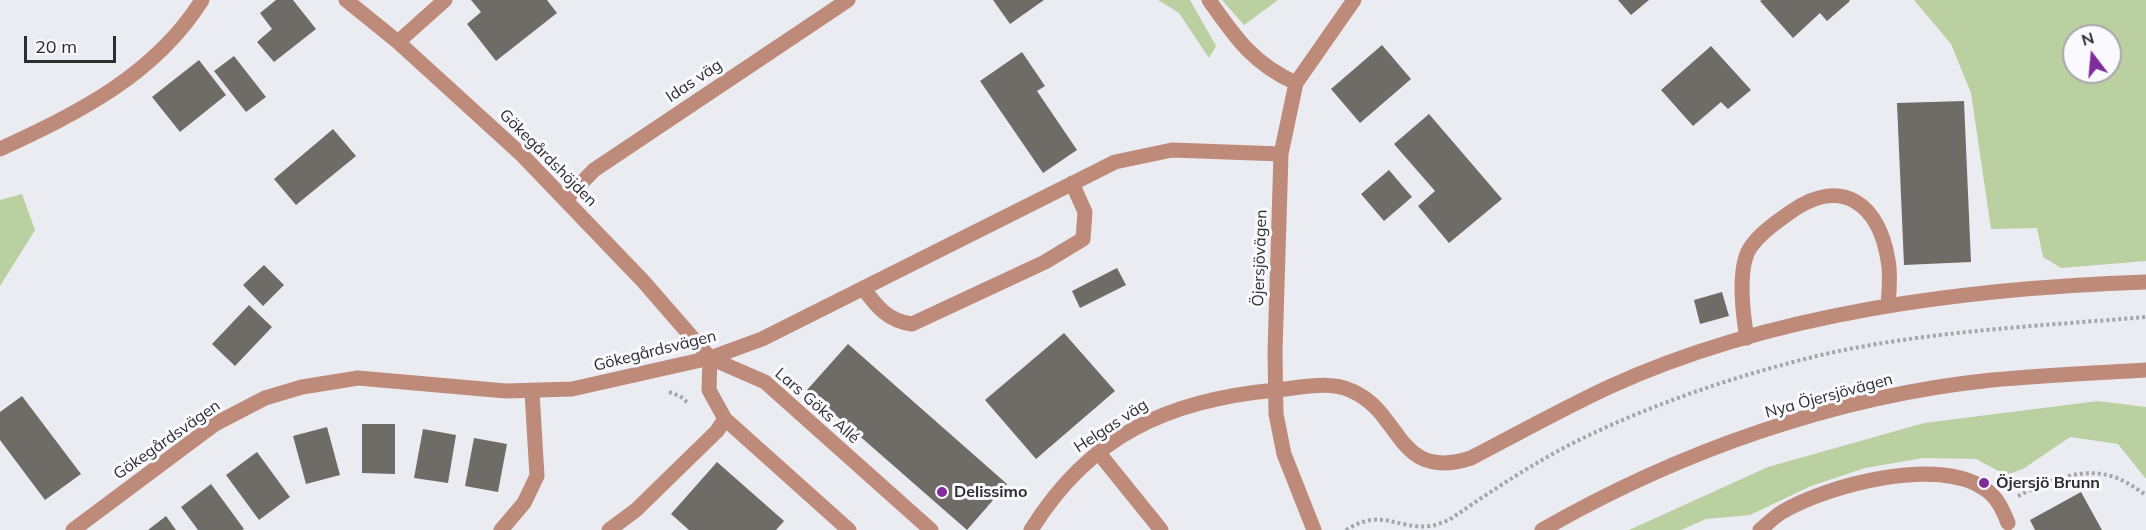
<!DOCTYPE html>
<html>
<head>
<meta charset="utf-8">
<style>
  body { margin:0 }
  #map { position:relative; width:2146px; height:530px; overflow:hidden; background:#ebebf2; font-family:Mulish,sans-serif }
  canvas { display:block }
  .north { position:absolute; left:2062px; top:24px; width:60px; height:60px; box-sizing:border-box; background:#f9f9fe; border:2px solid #a7a7ab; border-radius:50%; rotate:344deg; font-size:16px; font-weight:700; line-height:24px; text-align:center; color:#2d2d2f }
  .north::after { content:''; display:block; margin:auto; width:21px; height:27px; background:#802d9c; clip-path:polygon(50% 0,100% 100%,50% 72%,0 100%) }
  .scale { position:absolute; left:24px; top:36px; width:92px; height:27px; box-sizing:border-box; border:3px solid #2d2d2f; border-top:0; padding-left:8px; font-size:18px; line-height:21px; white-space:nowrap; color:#2d2d2f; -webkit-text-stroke:4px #f9f9fe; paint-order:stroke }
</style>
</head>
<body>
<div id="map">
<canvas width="2146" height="530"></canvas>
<div class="north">N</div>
<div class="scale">20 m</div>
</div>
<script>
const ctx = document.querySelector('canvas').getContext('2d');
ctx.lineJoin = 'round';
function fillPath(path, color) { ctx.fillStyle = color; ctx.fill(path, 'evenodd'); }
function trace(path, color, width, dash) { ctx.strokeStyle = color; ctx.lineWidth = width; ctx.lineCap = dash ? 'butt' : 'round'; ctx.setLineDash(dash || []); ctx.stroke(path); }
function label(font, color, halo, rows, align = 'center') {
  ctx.font = font + ' Mulish,sans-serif'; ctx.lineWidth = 6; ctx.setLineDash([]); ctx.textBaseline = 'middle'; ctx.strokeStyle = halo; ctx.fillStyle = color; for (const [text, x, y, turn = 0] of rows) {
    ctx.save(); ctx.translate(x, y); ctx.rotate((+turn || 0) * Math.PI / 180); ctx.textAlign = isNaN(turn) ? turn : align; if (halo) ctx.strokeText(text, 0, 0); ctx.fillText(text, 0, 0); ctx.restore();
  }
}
const green = new Path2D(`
  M1158 0H1190L1216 46 1209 58 1179 13Z
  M1222 0H1278L1244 25Z
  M1914 0H2146V261L2061 268 2043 257 2037 228 1991 229 1971 93 1951 44ZM2074 36H2110V72H2074Z
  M22 194 35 230 0 286V200Z
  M2098 401 2146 407V479L2118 444 2070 437 2023 469 2006 475 1976 459 1923 458 1865 468 1811 486 1750 515 1706 519 1681 530H1629L1768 467 1924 423Z`);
const building = new Path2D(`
  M276 0H293L316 29 274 62 257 42 272 29 260 13Z
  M471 0H547L557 13 496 61 467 24 481 12Z
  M993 0H1044L1010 24Z
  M1618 0H1649L1631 15Z
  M1762 0H1849L1850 1 1827 21 1820 13 1793 38 1760 1Z
  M1382 45 1411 79 1360 123 1331 89Z
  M1711 46 1751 90 1728 109 1721 102 1693 126 1661 90Z
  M1022 52 1045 86 1037 91 1077 150 1043 173 980 81Z
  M234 56 266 97 246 112 214 71Z
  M199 60 226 95 180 132 152 97Z
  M1964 101 1971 262 1904 265 1897 103Z
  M1429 114 1502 199 1449 243 1418 206 1435 191 1394 144Z
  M333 129 356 156 296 205 274 179Z
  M1389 170 1412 197 1384 221 1361 194Z
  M264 265 284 285 263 306 243 285Z
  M1117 268 1126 285 1080 308 1072 291Z
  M1722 292 1729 316 1700 324 1694 300Z
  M249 305 272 327 235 366 212 344Z
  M1064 333 1115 391 1036 459 985 400Z
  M848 344 1007 484 967 530 807 390Z
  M22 396 81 474 45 500 0 440V412Z
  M362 424H395V474L362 473Z
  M327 427 340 475 306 484 293 436Z
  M423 429 456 435 448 483 414 478Z
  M474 438 507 444 498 492 465 486Z
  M257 452 290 497 259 520 226 475Z
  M717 462 784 521 776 530H689L671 514Z
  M211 484 244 529 242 530H198L181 507Z
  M2081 492 2102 530H2035L2030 520Z
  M166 516 176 530H148Z`);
const path = new Path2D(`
  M669 392 680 396 688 403
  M2018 496C2048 481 2083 465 2117 478 2127 482 2137 489 2146 495
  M1346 530C1382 507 1397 530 1431 526 1437 525 1443 522 1449 520 1490 492 1533 463 1577 441 1654 403 1738 375 1821 355 1926 331 2039 326 2146 317`);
const minor = new Path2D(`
  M346 0 398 42 522 155 643 281 710 358 765 382 931 530
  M1209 0C1235 37 1253 64 1296 83
  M398 42 445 0
  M0 149C78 113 155 75 202 0
  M566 199 594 170 848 0
  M863 288C877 307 888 321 912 324L1045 262 1083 239 1085 212 1072 183
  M1747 338C1743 316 1737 268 1750 248 1760 233 1778 221 1792 211 1843 176 1879 205 1888 260 1891 275 1889 292 1888 306
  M710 358 709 390 725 419 849 530
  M1098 452 1161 530
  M73 530 215 424 265 398 302 387 358 378 506 391 572 389 710 358 762 339 1115 162 1172 150 1281 154
  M501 530 524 503 537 476 532 392
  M609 530 636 510 717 431 725 419
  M1031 530C1090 435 1168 400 1276 390 1300 388 1329 380 1352 391 1403 413 1396 482 1471 458 1517 434 1562 409 1609 387 1773 312 1968 288 2146 282
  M1314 530 1284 454 1276 414 1275 352 1281 154 1296 83 1354 0
  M1542 530C1678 452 1835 396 1992 380 2043 375 2095 373 2146 370
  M1760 530C1767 524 1774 517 1782 512 1828 485 1937 456 1985 489 1997 497 2003 510 2008 523`);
const markers = [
  [1984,483,6,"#802d9c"],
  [942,492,6,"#802d9c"]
];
const streetNames = [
  ["Idas väg",694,81,-34],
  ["Gökegårdshöjden",548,158,45],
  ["Öjersjövägen",1260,258,-88],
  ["Gökegårdsvägen",655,351,-14],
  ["Nya Öjersjövägen",1829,396,-15],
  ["Lars Göks Allé",817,406,41],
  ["Helgas väg",1111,426,-33],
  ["Gökegårdsvägen",167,440,-35]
];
const poiNames = [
  ["Öjersjö Brunn",1996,483],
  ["Delissimo",954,492]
];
fillPath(green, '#bad0a1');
fillPath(building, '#6f6b66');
trace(path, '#a5a5aa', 4, [3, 3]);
trace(minor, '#be8b7a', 15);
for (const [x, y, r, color] of markers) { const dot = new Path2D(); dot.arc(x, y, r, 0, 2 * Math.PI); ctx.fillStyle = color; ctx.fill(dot); trace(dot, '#f9f9fe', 2); }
label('16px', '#2d2d2f', '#f9f9fe', streetNames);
label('bold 16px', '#2d2d2f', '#f9f9fe', poiNames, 'left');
</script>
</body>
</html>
